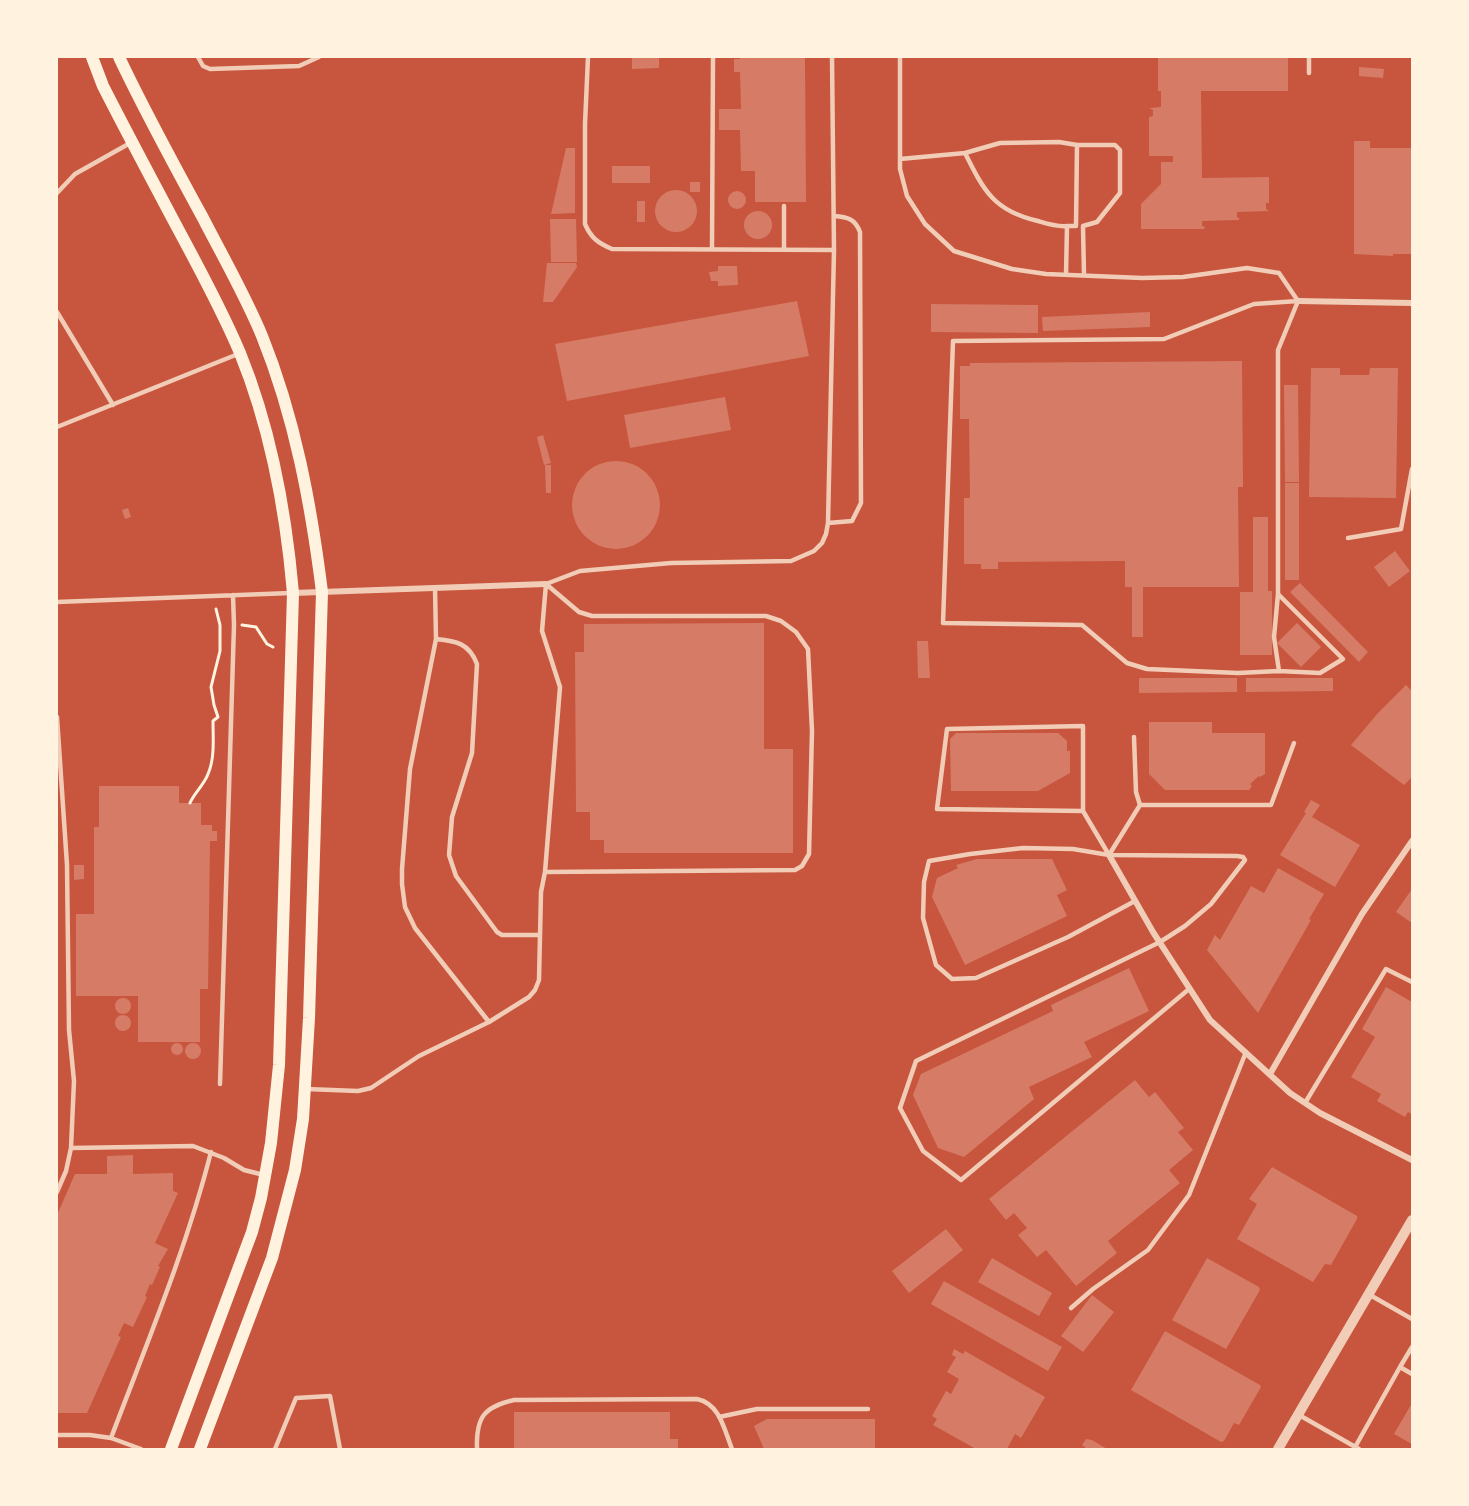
<!DOCTYPE html>
<html>
<head>
<meta charset="utf-8">
<style>
  body { margin:0 }
  #map { position:relative; width:1469px; height:1506px; overflow:hidden; background:#c8553d; font-family:"Nunito Sans",sans-serif }
  canvas { display:block }
  .frame { position:absolute; inset:0; border:58px solid #fff3e0; pointer-events:none }
</style>
</head>
<body>
<div id="map">
<canvas width="1469" height="1506"></canvas>
<div class="frame"></div>
</div>
<script>
const ctx = document.querySelector('canvas').getContext('2d');
ctx.lineJoin = 'round';
function fillPath(path, color) { ctx.fillStyle = color; ctx.fill(path, 'evenodd'); }
function trace(path, color, width, dash) { ctx.strokeStyle = color; ctx.lineWidth = width; ctx.lineCap = dash ? 'butt' : 'round'; ctx.setLineDash(dash || []); ctx.stroke(path); }
const building = new Path2D(`
  M632 57H659V68L632 69Z
  M740 57H805L806 202H755V171H741L740 130H719V109H741L740 72H734V59H740Z
  M1158 57H1288V91H1201L1202 178 1269 177V203H1266V209L1269 211 1237 212V217L1240 219 1238 220 1202 221V226L1205 227 1204 229H1141V204L1161 184V162H1173V156H1149V117L1153 116V110L1149 108 1161 107V91H1158Z
  M1359 67 1384 69 1383 78 1359 76Z
  M1354 141H1370V148H1412V254H1393V256L1354 254Z
  M566 148H575V213L551 214Z
  M612 166H650V183H612Z
  M690 182H700V192H690Z
  M655 211a21 21 0 1 1 42 0a21 21 0 1 1-42 0Z
  M728 200a9 9 0 1 1 18 0a9 9 0 1 1-18 0Z
  M637 201H645V222H637Z
  M744 225a14 14 0 1 1 28 0a14 14 0 1 1-28 0Z
  M550 219H576L577 262H551Z
  M547 263H576L577 267 553 302H543Z
  M718 266H737L738 285 718 286V281H711L709 272 718 271Z
  M797 301 809 356 567 401 555 344Z
  M931 304 1038 305V333L931 332Z
  M1150 312V327L1043 331 1042 317Z
  M1242 361 1243 487H1238L1239 587H1143V637H1132V587H1125V561L998 562V569H981V564H964V498H970L969 419H960V366H970V363Z
  M1311 368H1340V375H1369L1370 368H1398L1396 498 1309 497Z
  M1284 385H1298L1299 482H1285Z
  M725 397 731 430 630 448 624 415Z
  M543 435 551 463 544 465 537 437Z
  M572 505a44 44 0 1 1 88 0a44 44 0 1 1-88 0Z
  M545 465H551V493H546Z
  M1285 483H1299V580H1285Z
  M128 508 131 517 125 519 122 510Z
  M1253 517H1268V591H1272V655H1240V592H1253Z
  M1395 551 1410 571 1389 587 1374 567Z
  M1300 583 1368 652 1359 662 1290 592Z
  M764 623V749H793V853H604V840H590V812H576L575 652H584V624Z
  M1297 623 1321 647 1301 667 1277 643Z
  M917 641H928L930 678H918Z
  M1139 678H1237V692L1139 693Z
  M1246 678H1333V691L1246 692Z
  M1406 685 1412 691V777L1404 785 1351 745 1378 713Z
  M1149 722H1212V733H1265V774L1260 777 1259 776 1250 784 1252 786 1249 790H1165L1149 774Z
  M956 733H1058L1067 741V751H1070V773L1038 791H951L950 739Z
  M99 786H179V803H201V825H212V831H217V841H210L208 989H200V1042H138V996H76V914H94V827H99Z
  M1311 800 1320 805 1312 817 1360 845 1335 887 1280 855 1306 813 1304 812Z
  M977 859H1052L1067 890 1057 895 1067 916 965 965 932 897 937 878 958 868 956 865Z
  M74 865H84V879L74 880Z
  M1278 868 1324 894 1309 919 1311 920 1258 1013 1207 950 1215 935 1220 940 1251 886 1264 893Z
  M1412 889V923L1396 912Z
  M1129 968 1149 1011 1084 1042 1092 1057 1029 1087 1034 1099 964 1157 938 1148 913 1095 921 1074 1053 1011 1051 1005Z
  M1386 987 1412 1002V1114L1408 1112 1405 1117 1377 1101 1381 1094 1351 1077 1375 1037 1362 1029Z
  M115 1006a8 8 0 1 1 16 0a8 8 0 1 1-16 0Z
  M115 1023a8 8 0 1 1 16 0a8 8 0 1 1-16 0Z
  M171 1049a6 6 0 1 1 12 0a6 6 0 1 1-12 0Z
  M185 1051a8 8 0 1 1 16 0a8 8 0 1 1-16 0Z
  M1135 1080 1149 1097 1155 1092 1184 1128 1178 1132 1193 1150 1169 1170 1180 1183 1108 1241 1117 1253 1076 1286 1046 1250 1037 1257 1018 1235 1027 1228 1014 1213 1006 1220 989 1199Z
  M133 1155V1174L173 1173V1191L178 1193 155 1243 168 1249 158 1266 160 1267 152 1285 150 1284 145 1296 147 1297 133 1327 124 1323 118 1336 121 1337 87 1413H57V1215L75 1174H107V1156Z
  M1272 1167 1357 1216V1219L1331 1265 1325 1264 1313 1282 1237 1239 1257 1204 1249 1199Z
  M946 1229 963 1250 909 1293 892 1271Z
  M992 1258 1052 1293 1039 1316 978 1282Z
  M1207 1258 1259 1287 1260 1290 1226 1349 1172 1320Z
  M944 1281 1062 1347 1048 1371 931 1304Z
  M1092 1295 1114 1312 1083 1352 1061 1336Z
  M1165 1331 1260 1385 1261 1387 1239 1425 1234 1423 1224 1441 1221 1442 1131 1390Z
  M954 1349 963 1354 965 1351 1045 1397 1021 1438 1015 1434 1007 1449H976L933 1425 937 1419 932 1416 946 1391 951 1394 959 1379 947 1372 956 1357 952 1355Z
  M1412 1403V1444L1394 1434Z
  M514 1412H670V1439H678V1449H514Z
  M767 1419H875V1449H764L754 1426Z
  M1086 1439 1092 1440 1107 1449H1087L1082 1445Z`);
const path = new Path2D(`
  M242 625 256 627 267 644 273 647
  M190 803C194 793 204 785 208 774 215 758 213 738 213 721L218 717 214 705 211 687 220 651V625L216 609`);
const service = new Path2D(`
  M198 57 203 66 210 69 299 66 319 57
  M588 57 585 124V224C591 238 598 243 612 249L834 250
  M900 57V169L907 196 925 224 954 251 1012 269 1046 274 1142 278 1183 277 1247 268 1279 273 1298 301
  M1309 57V73
  M1076 145H1115L1120 150V193L1097 222 1083 226 1084 275
  M965 153 1000 143 1059 142 1077 145 1076 226H1067
  M900 159 965 153C984 191 994 211 1038 221 1048 224 1057 227 1067 226L1066 275
  M57 193 75 174 132 142
  M784 206V249
  M712 248 713 57
  M57 312 113 405
  M57 427 238 354
  M828 523 852 521 861 503 860 232C855 219 848 217 834 216
  M1348 538 1401 529 1412 469
  M546 584 580 571 671 563 791 561 814 551 822 543 826 534 828 523 834 250 832 57
  M435 588 436 639 410 769 402 869V884L405 907 415 928 489 1022
  M1278 594 1274 637 1279 671 1320 673 1343 659 1278 594V350L1298 301
  M57 602 291 593
  M436 639C456 641 469 643 477 664L472 753 452 817 449 855 456 876 497 932 502 935H540
  M1279 671 1238 673 1147 669 1127 663 1082 625 943 623 953 341 1164 339 1254 304 1298 301
  M57 717 67 865 69 1030 74 1081 71 1148
  M1134 737 1136 792 1140 805
  M1083 811 937 809 947 729 1083 726V811L1109 855
  M1109 855 1140 805H1271L1294 743
  M545 872 795 870 802 866 809 854 812 731 808 649 796 632 781 621 766 616H592L579 612 546 584
  M1135 901 1068 937 976 978 952 979 936 965 923 918 924 882 929 861 970 854 1023 848 1073 849 1109 855 1237 856 1243 857 1245 860 1211 904 1185 926 1160 942 916 1061 900 1108 923 1151 961 1180 1189 989
  M220 1084 234 625 233 595
  M306 1089 358 1091 371 1088 419 1056 489 1022 529 997 535 990 539 980 541 892 545 872 560 687 542 631 546 584
  M1305 1103 1386 969 1412 982
  M57 1192 66 1171 71 1148 193 1146 224 1158 244 1170 264 1175
  M1370 1295 1412 1319
  M1071 1308 1093 1289 1148 1250 1189 1195 1246 1052
  M1400 1367 1412 1347
  M1299 1415 1359 1449
  M719 1417 757 1409H868
  M57 1435H90L111 1438
  M141 1449 111 1438C147 1343 186 1250 211 1152
  M275 1449 296 1398 330 1396 340 1449
  M477 1449C476 1418 483 1407 514 1400L697 1399C720 1404 724 1429 732 1449
  M1354 1449 1400 1367 1412 1374`);
const minor = new Path2D(`
  M1298 301 1412 303
  M293 593 546 584
  M1109 855 1153 932 1210 1020 1290 1093 1320 1113 1412 1160
  M1270 1074 1362 914 1412 841`);
const tertiary = new Path2D(`
  M1278 1449 1412 1220`);
const secondary = new Path2D(`
  M92 57 103 86C127 133 152 180 177 227 199 268 222 310 240 353 271 429 286 512 293 593L279 1065 271 1143 261 1198 252 1232 171 1449
  M119 57C145 112 174 165 203 218 223 257 245 295 262 336 295 418 311 504 322 592L309 1018 303 1119 295 1170 272 1258 200 1449`);
fillPath(building, '#d67c66');
trace(path, '#fff3e0', 3);
trace(service, '#f1ccb7', 4.5);
trace(minor, '#f1ccb7', 6);
trace(tertiary, '#f1ccb7', 10);
trace(secondary, '#fff3e0', 12);
</script>
</body>
</html>
